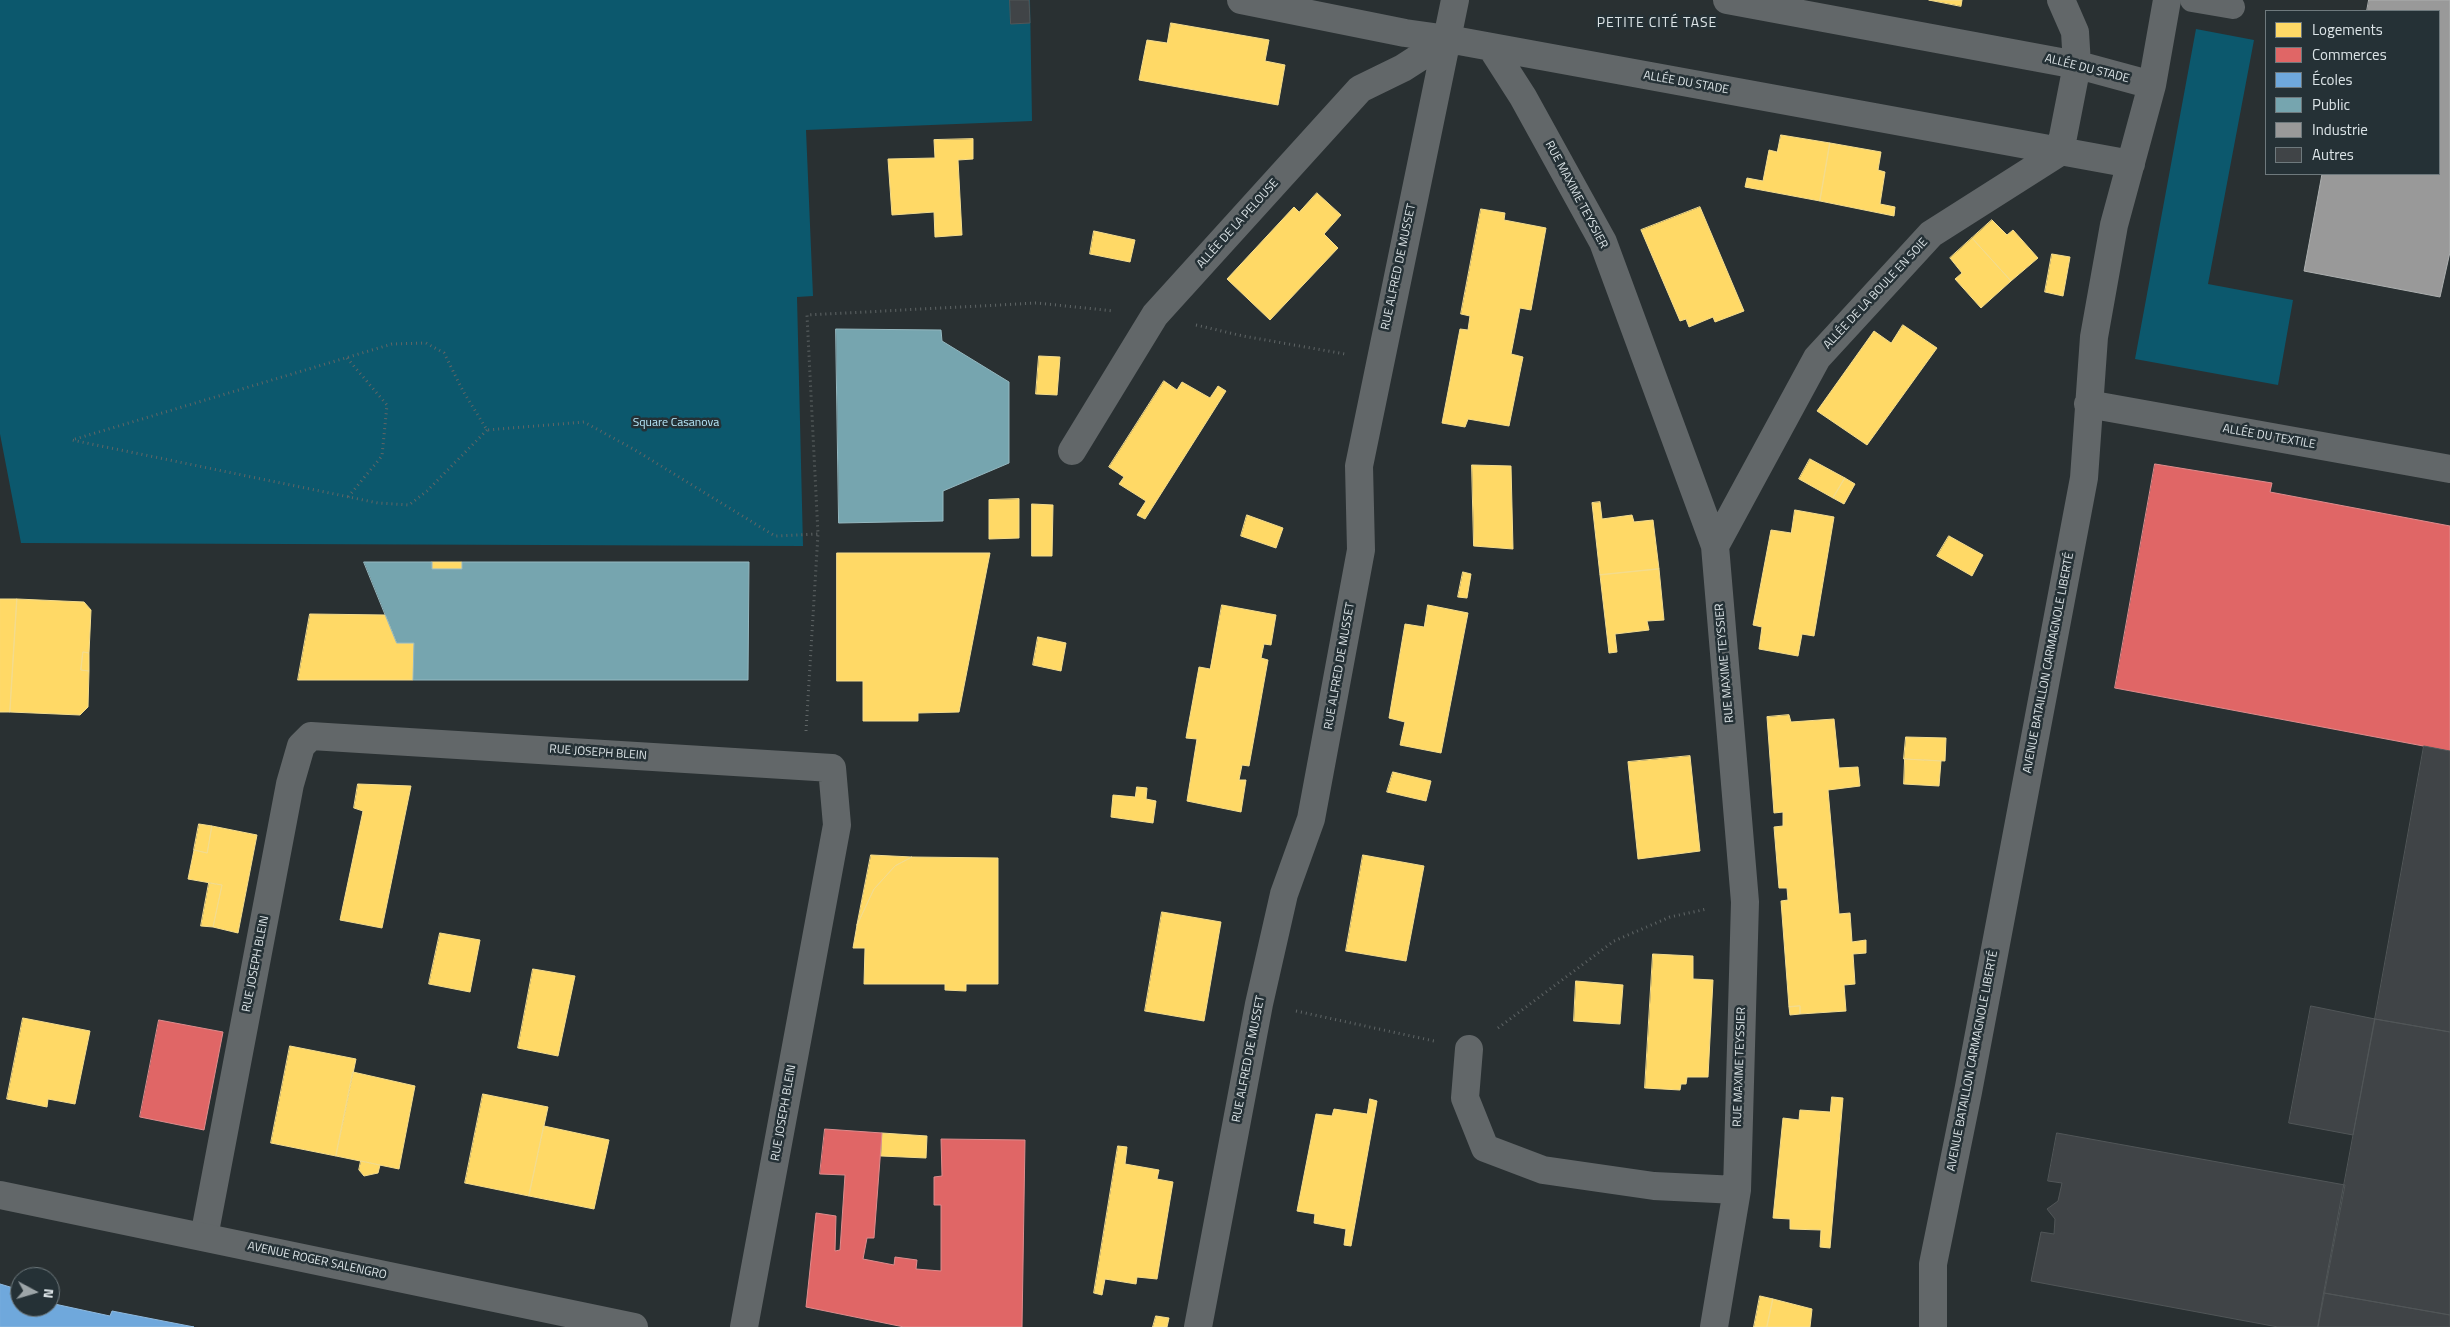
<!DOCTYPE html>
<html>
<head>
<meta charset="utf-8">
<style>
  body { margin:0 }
  #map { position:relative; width:2450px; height:1327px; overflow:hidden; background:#293032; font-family:"Titillium Web",sans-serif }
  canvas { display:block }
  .legend { position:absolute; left:2265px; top:10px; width:175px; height:165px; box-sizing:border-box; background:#253136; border:1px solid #6e797d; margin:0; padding:6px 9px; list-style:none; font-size:15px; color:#dce4e7 }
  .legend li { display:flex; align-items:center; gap:10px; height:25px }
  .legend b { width:25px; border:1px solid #6e797d }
  .north { position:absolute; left:10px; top:1267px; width:50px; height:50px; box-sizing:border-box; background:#253136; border:1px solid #6e797d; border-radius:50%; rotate:96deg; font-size:14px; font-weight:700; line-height:20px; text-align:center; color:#dce4e7 }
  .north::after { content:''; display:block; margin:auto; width:18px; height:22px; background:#9da5a8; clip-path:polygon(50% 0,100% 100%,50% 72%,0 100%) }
</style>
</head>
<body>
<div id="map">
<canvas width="2450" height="1327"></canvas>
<ul class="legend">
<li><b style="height:14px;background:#ffd966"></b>Logements</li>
<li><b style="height:14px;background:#e06666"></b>Commerces</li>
<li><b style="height:14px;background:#6fa8dc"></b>Écoles</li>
<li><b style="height:14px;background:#76a5af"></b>Public</li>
<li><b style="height:14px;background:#999"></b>Industrie</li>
<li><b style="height:14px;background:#404447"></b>Autres</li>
</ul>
<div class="north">N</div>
</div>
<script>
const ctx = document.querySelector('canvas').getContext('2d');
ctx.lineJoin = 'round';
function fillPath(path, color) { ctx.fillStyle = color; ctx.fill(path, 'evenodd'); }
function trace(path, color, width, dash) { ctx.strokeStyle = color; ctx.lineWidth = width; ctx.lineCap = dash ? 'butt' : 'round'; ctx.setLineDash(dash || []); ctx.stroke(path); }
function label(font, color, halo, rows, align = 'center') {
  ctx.font = font + ' "Titillium Web",sans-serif'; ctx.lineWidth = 5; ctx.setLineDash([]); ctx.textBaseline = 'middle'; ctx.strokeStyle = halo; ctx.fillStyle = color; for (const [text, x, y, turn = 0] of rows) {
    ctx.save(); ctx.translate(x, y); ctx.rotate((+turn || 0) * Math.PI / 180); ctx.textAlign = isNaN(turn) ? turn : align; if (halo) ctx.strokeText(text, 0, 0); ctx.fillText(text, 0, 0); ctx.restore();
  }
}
const green = new Path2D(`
  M0 0H1030L1032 121 806 130 813 296 797 297 803 546 21 543 0 434Z
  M2196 29 2254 40 2208 284 2293 300 2278 385 2135 359Z`);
const homes = new Path2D(`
  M1929 0H1962L1961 6Z
  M1171 23 1269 40 1265 61 1285 65 1278 105 1139 80 1147 40 1167 43Z
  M1781 135 1830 143 1820 201 1745 187 1747 178 1763 181 1769 150 1777 152Z
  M973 139V159L958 160 962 235 935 237 934 212 892 215 888 159 935 158 934 140Z
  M1830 143 1881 152 1878 170 1885 172 1880 204 1895 207 1894 216 1820 201Z
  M1317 193 1341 215 1324 234 1338 248 1270 320 1227 279 1294 207 1299 212Z
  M1700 207 1744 311 1715 322 1713 317 1689 327 1686 319 1680 321 1641 230Z
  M1481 209 1505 213 1504 220 1546 228 1531 310 1520 308 1511 354 1523 357 1509 426 1468 419 1465 427 1442 423 1460 329 1468 330 1470 316 1461 314Z
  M1992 220 2007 235 2013 230 2038 258 2011 281 1972 238Z
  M1094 231 1135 240 1130 262 1090 254Z
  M1972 238 2011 281 1981 308 1955 279 1962 273 1950 258Z
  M2052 254 2070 257 2063 296 2045 292Z
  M1903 325 1937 348 1867 445 1817 411 1874 331 1891 343Z
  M1039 356 1060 357 1057 395 1036 394Z
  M1164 381 1177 390 1182 382 1210 398 1218 386 1226 391 1145 519 1137 515 1146 501 1119 484 1124 477 1109 467Z
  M1810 459 1845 478 1833 498 1799 479Z
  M1472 465 1511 466 1513 549 1474 546Z
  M1845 478 1855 484 1844 504 1833 498Z
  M1019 499V538L989 539V500Z
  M1600 502 1602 519 1632 515 1634 522 1653 520 1659 569 1600 575 1592 503Z
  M1032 504 1053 505 1052 556H1032Z
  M1795 510 1834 517 1814 636 1802 634 1798 656 1759 649 1762 627 1753 625 1771 530 1791 533Z
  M1247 515 1283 528 1276 548 1241 536Z
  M1949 536 1983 555 1972 576 1937 556Z
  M837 553H990L959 712 918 713V721H863V681H837Z
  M432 562H462V569H432Z
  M1659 569 1664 620 1647 621 1649 630 1615 634 1617 652 1609 653 1600 575Z
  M1463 572 1471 574 1467 598 1458 597Z
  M0 599H17L10 712H0Z
  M17 599 84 602 91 610 89 653 83 652 81 670 89 671 88 707 80 715 10 712Z
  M1222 605 1276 615 1271 645 1264 644 1261 658 1268 660 1249 766 1242 765 1239 780H1246L1241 812 1187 801 1197 739 1186 738 1199 667 1210 669Z
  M1428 605 1468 613 1441 753 1400 745 1405 722 1389 718 1405 624 1424 627Z
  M310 614 386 615 397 643H414L413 680H298Z
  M1038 637 1066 643 1061 671 1033 665Z
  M83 652 89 653V671L81 670Z
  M1789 715 1791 722 1834 719 1839 768 1858 767 1860 786 1828 790 1839 914 1850 913 1852 942 1866 940V953L1853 954 1855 984 1844 985 1846 1011 1800 1014V1006L1789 1007 1781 901 1788 900 1787 888H1779L1774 827 1783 826V812L1774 813 1767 717Z
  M1906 737 1946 738 1945 761 1904 759Z
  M1690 756 1700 851 1638 859 1628 762Z
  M1905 759 1941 761 1939 786 1904 784Z
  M1393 772 1431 781 1426 801 1387 792Z
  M358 784 411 786 382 928 340 920 363 811 354 808Z
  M1137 787 1147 788 1146 799 1156 801 1153 823 1111 817 1113 795 1135 797Z
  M199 824 212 826 207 853 194 850Z
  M212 826 257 835 238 933 213 927 222 885 188 879 194 850 207 853Z
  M871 855 912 857 895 866 874 889 857 925Z
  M1363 855 1424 866 1406 961 1346 951Z
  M912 857 998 858V984H966V991L945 990V984H864L865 948H853L857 925 874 889 895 866Z
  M209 883 222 885 213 927 201 926Z
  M1162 912 1221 922 1204 1021 1145 1011Z
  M440 933 480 940 470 992 429 984Z
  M1653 954 1693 956V979L1713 980 1708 1077H1687L1686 1084H1681L1680 1090 1645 1088Z
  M533 969 575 976 558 1056 518 1048Z
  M1576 981 1623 985 1620 1024 1574 1021Z
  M1800 1006V1014L1790 1015 1789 1007Z
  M23 1018 90 1031 75 1104 48 1099 47 1107 7 1099Z
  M290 1046 356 1059 336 1156 271 1143Z
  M353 1072 415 1086 399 1169 336 1156Z
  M483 1094 548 1107 529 1196 465 1183Z
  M1832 1097 1843 1098 1830 1248 1820 1247 1821 1230 1790 1229V1219L1773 1218 1783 1118 1799 1120 1800 1110 1830 1112Z
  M1370 1099 1377 1101 1351 1246 1344 1245 1346 1229 1314 1223 1315 1214 1297 1211 1316 1114 1332 1116 1334 1109 1367 1114Z
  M544 1126 609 1140 594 1209 529 1196Z
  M882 1133 927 1136 926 1158 881 1156Z
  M1118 1146 1127 1147 1125 1164 1159 1170 1157 1179 1173 1182 1157 1279 1137 1277 1136 1284 1105 1279 1102 1295 1094 1293Z
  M361 1161 380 1165 378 1173 364 1176 359 1170Z
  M1760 1296 1773 1299 1767 1327H1754Z
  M1773 1299 1812 1309 1810 1327H1767Z
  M1156 1316 1169 1318 1167 1327H1153Z`);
const shops = new Path2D(`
  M2155 464 2272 483 2270 492 2450 526V751L2115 688Z
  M159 1020 223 1032 204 1130 140 1117Z
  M825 1129 882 1133 874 1238H867L863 1259 894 1265 895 1257 917 1260 916 1269 941 1271V1205H934V1177L942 1176 941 1139 1025 1140 1022 1327H904L806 1307 816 1213 836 1216 835 1251 840 1250 845 1175 820 1174Z`);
const schools = new Path2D(`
  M0 1284 20 1290V1307H50V1303L110 1316 112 1311 194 1327H0Z`);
const public = new Path2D(`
  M836 329 941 330 942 341 1009 382V463L943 491V521L839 523Z
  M364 562H432V569H462V562H749L748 680H413L414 643H397Z`);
const industry = new Path2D(`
  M2369 0H2450V252L2440 297 2304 271 2322 174H2439V11H2367Z`);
const building = new Path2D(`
  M1010 0H1029L1030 23 1011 24Z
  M2424 746 2450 751V1032L2375 1019Z
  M2311 1006 2375 1019 2353 1135 2289 1123Z
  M2375 1019 2450 1032V1315L2324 1293Z
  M2057 1133 2345 1185 2318 1327H2278L2031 1281 2041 1232 2054 1234 2055 1219 2047 1209 2058 1201 2062 1183 2048 1181Z
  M2324 1293 2450 1315V1327H2318Z`);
const path = new Path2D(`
  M1196 325 1243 336 1345 354
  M347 358 387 405 382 456 348 497
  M487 430 427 491 409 505 378 503 72 440 392 344 426 343 444 353 463 391 487 430 584 422 635 450 775 536 818 534
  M806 731 818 534 807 315 1037 303 1114 311
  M1296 1011 1434 1041
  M1498 1028 1614 941 1670 917 1707 909`);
const service = new Path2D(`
  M2192 0 2233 7`);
const minor = new Path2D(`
  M1241 0 1405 33 1448 39 2131 164
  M1727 0 2082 66 2152 85
  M1491 47 1523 97 1603 242 1715 546 1745 902 1737 1190 1714 1327
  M2088 404 2450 469
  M1072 451 1155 315 1360 89 1403 68 1448 39
  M1715 546 1817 358 1931 234 2060 152 2077 65 2075 32 2061 0
  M1469 1049 1465 1098 1485 1148 1543 1170 1654 1186 1737 1190
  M204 1237 290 784 301 746 311 736 832 768 837 825 744 1327
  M1198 1327 1259 1004 1284 894 1311 819 1361 550 1359 466 1455 0
  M1933 1327V1264L1968 1092 2084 478 2094 337 2114 225 2152 85 2167 0`);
const tertiary = new Path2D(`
  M0 1195 634 1327`);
const streetNames = [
  ["ALLÉE DU STADE",2087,69,14],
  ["ALLÉE DU STADE",1686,83,10],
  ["RUE MAXIME TEYSSIER",1576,195,62],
  ["ALLÉE DE LA PELOUSE",1238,224,-48],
  ["RUE ALFRED DE MUSSET",1399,267,-78],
  ["ALLÉE DE LA BOULE EN SOIE",1876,294,-47],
  ["ALLÉE DU TEXTILE",2269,437,10],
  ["RUE MAXIME TEYSSIER",1725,663,-95],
  ["AVENUE BATAILLON CARMAGNOLE LIBERTÉ",2049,663,-79],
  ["RUE ALFRED DE MUSSET",1340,666,-80],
  ["RUE JOSEPH BLEIN",598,753,4],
  ["RUE JOSEPH BLEIN",256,964,-79],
  ["RUE ALFRED DE MUSSET",1249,1059,-79],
  ["AVENUE BATAILLON CARMAGNOLE LIBERTÉ",1973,1061,-79],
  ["RUE MAXIME TEYSSIER",1740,1067,-88],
  ["RUE JOSEPH BLEIN",784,1113,-80],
  ["AVENUE ROGER SALENGRO",317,1261,12]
];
const parkNames = [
  ["Square Casanova",676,423]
];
const neighbourhoodNames = [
  ["PETITE CITÉ TASE",1657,24]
];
fillPath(green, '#0c586d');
fillPath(homes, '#ffd966');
trace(homes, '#f4dc8d', 1);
fillPath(shops, '#e06666');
trace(shops, '#df8c8d', 1);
fillPath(schools, '#6fa8dc');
trace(schools, '#90badf', 1);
fillPath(public, '#76a5af');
trace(public, '#95b8c0', 1);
fillPath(industry, '#999');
trace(industry, '#adb0b0', 1);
fillPath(building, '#404447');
trace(building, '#515658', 1);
trace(path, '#606667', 3, [1, 4]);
trace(service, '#626769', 24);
trace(minor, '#626769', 28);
trace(tertiary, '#626769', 28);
label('12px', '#dce4e7', '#253136', streetNames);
label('12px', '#b9e9fb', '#253136', parkNames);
ctx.letterSpacing = '1px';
label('14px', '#dce4e7', '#253136', neighbourhoodNames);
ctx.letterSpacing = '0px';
</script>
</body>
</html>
